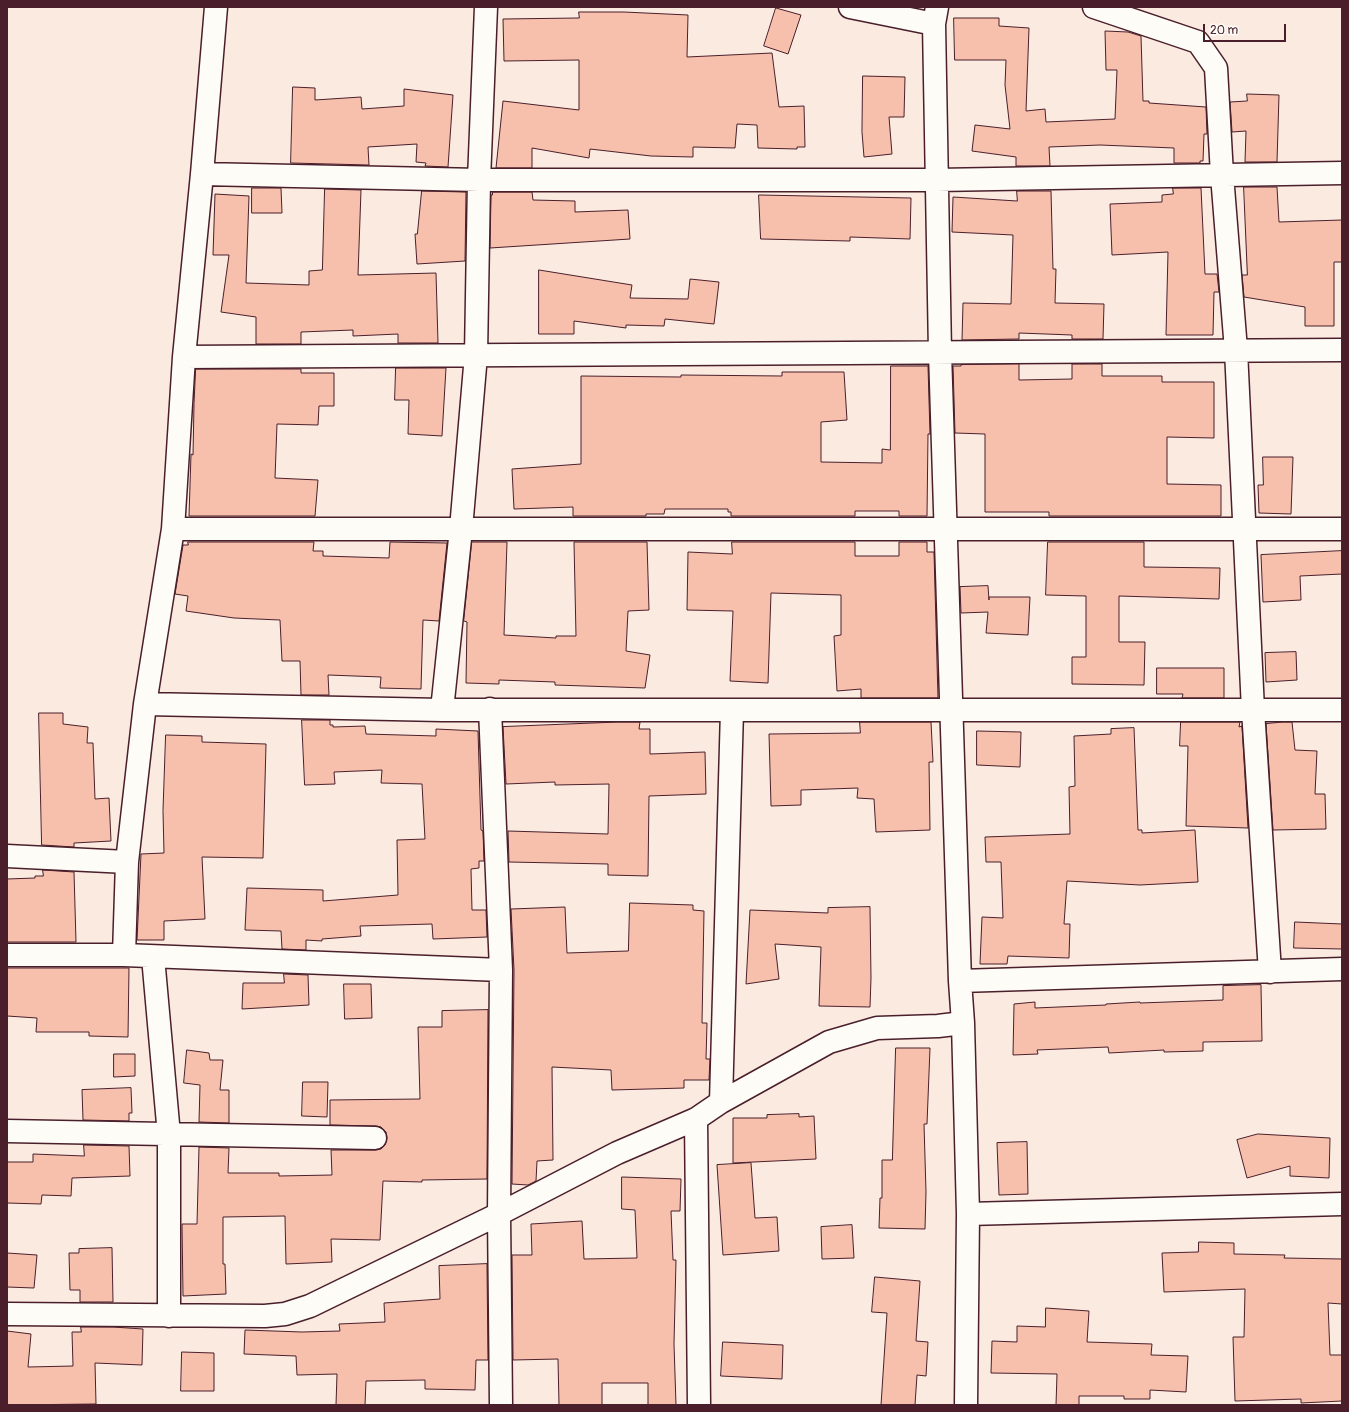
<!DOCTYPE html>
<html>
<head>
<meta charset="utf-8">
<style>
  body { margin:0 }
  #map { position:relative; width:1349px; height:1412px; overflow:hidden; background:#fbeae0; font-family:Pangolin,sans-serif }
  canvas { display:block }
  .frame { position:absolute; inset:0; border:8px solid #4a1f2b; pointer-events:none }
  .scale { position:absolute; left:1203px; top:24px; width:83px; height:18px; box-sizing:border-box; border:2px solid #4a1f2b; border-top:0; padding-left:5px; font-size:12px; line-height:14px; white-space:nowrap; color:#4a1f2b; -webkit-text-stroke:3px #fdfcf7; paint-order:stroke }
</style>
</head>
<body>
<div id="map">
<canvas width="1349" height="1412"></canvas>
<div class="frame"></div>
<div class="scale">20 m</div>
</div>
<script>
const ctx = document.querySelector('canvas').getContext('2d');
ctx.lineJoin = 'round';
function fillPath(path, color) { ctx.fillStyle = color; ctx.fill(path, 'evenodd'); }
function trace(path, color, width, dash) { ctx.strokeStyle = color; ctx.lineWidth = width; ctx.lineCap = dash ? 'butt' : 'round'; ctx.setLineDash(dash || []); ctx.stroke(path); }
const building = new Path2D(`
  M776 8 801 15 788 54 764 46Z
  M579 12H624L688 15 687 57 772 53 779 107 804 106 805 147H797V149L758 148 757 125 737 124 735 148 693 147V157L651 156 590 149 589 158 532 148V168H496L503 101 579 110V60L504 61 503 19 579 18Z
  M954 18H999V26L1029 28 1026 111 1045 109 1046 122 1115 119 1117 70H1106L1105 31 1128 32 1141 36 1143 101H1149V103L1206 107 1207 134H1204L1203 161H1200V163H1174V148L1100 145 1049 147 1050 166H1016V157L972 151 975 125 1010 129 1005 85 1006 60H955Z
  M863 76 905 77 904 117H889L892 154 864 157 862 132Z
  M293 87 315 88V100L361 97 362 109 404 106V89L453 95 448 167 425 166 426 163 416 162 417 144 368 147 369 165 291 163Z
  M1247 94 1279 95 1277 162H1245L1246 131 1232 132 1230 102 1247 101Z
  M1244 187H1277L1279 222 1342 220V262H1334V326H1305V307L1244 297 1242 275H1247Z
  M252 188H281L282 213H252Z
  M1173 188H1201L1205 274H1217L1219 292H1214L1213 335H1166L1168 252 1112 255 1110 204 1162 202V195L1173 194Z
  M325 189 361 190 358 275 436 273 438 343H398V334L353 336V330L301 332V344H256V317L221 312 229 255H213L215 194 249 196 246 283 309 285V271L322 270Z
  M422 191 466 192 465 261 417 264 415 234H417Z
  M1017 191H1051L1053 269H1056L1055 303 1104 304 1103 339H1072V335L1019 333V339L962 340 963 303 1011 304 1013 235 952 232 953 197 1017 201Z
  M493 192H532L533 200 575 201V212L628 210 630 239 490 248 491 195H492Z
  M759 195 911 198 910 239 850 237V241L761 239Z
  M539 270 632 285 630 298 688 299 690 279 719 282 714 324 665 319 664 326 626 325V328L574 321V334H539Z
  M1019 364V380L1072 379V364H1102V376H1162V382H1214V438L1167 437V484L1221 485V516H1049V512H985V434L955 433 953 366H961V365Z
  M891 366H928L930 434H928L927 516H899V511H855V516H731V512H728V509H665L664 514H646V516H573V507L514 509 512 469 581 464V376L681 377V375L782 376V372H844L847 420 821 422V462L882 463V449L890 450Z
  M396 368H446L442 436 408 434 409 400H395Z
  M196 369H301V373H334V406H319L318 425 277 424 275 478 318 480 315 516H189L191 454 193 455 194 404Z
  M1263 457H1293L1291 514 1259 513 1258 485H1263Z
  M188 542H314L313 551H323V556L389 558 390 542 447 543 439 621 423 620 421 689 380 688 381 677 328 675 329 695H301L300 661H282L280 620 234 618 186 611 188 596 175 594 183 545H188Z
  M472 542H507L504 635 556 638V636H576L574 542H647L649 610 628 611 626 651 650 655 645 688 555 685V682L499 680V684L466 683 467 622 464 621Z
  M732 542H855V556H899V542H927V552H934L938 698H861V689L837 691 834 636 841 635V595L771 593 768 683 730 681 733 611 687 610 688 552 732 554Z
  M1048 542H1144V567L1220 568 1219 599 1119 596V642H1145L1144 685 1072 684V657H1086V596L1046 595Z
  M1342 551V574L1300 576 1301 600 1263 602 1261 555Z
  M988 586 989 600V597H1030L1028 635 986 633 988 612 961 613 960 587Z
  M1296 652 1297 680 1266 682 1265 653Z
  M1157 668H1224V698H1182L1183 694H1157Z
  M39 713H63V724L88 727 87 743H93L95 799 109 798 111 841 74 843V847L42 845Z
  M302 720H330V725H333V727L365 726 366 734 436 736V729L478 731 481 830 483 831 484 861H479V868L471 869 472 910H486L487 937 433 939 432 924 360 926 361 936 322 939V941L306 940V950L282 949 281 931 245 930 247 888 323 890V901L398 895 397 840 425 839 422 784 381 783 382 770 334 772 335 784 305 785Z
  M618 722H640L639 729H650V754L705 752 706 794 649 796 648 876 608 875V864L509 862 508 831 608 834 609 784 555 785V782L506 784 503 727Z
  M860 722H931L933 762H929L930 830 876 832 874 799 857 798 858 788 801 790V805L771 806 769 734 860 733Z
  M1181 722H1240L1239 727 1242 726 1248 828 1186 826 1188 746H1180Z
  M1283 722H1292L1295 750 1317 751 1315 794H1325L1326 829 1273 830 1266 724Z
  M1134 728 1138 830H1142V833L1195 830 1198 882 1140 885 1067 881 1064 924H1070L1069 958 1008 956 1007 964H980L982 917 1003 918 1001 862H986L985 837 1070 834 1069 787 1075 786 1074 736 1111 734V729Z
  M977 731 1021 732 1020 767 977 765Z
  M166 735 202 736V742L266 744 263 858 202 857 205 919 164 921V940H137L141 854 164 853 163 811Z
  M43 870 74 872 76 942H7V879L35 878V876H43Z
  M630 903 693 905V910L704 911 702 1023H707L706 1059H710L709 1080H684V1088L612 1090 611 1070 552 1067 553 1160 537 1161 536 1181 528 1185 512 1184 514 970 511 909 565 907 567 953 628 951Z
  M870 907 871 978 870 1007 819 1006 821 947 775 944 779 979 746 984 750 910 828 913V908Z
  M1295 922 1342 924V949L1294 948Z
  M7 968H129L128 1037 89 1036V1032H36L37 1018 7 1016Z
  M284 974 308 975 309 1005 242 1009 243 983H284Z
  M344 984H371L372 1018 345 1019Z
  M1261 985 1262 1041 1203 1042V1051L1164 1052V1050L1109 1053 1108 1047 1037 1050 1038 1054 1013 1055 1014 1004 1035 1002V1008L1106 1005V1004L1140 1002V1003L1223 1000V986Z
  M488 1010 487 1179 422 1180V1182L383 1181 380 1240 331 1239 332 1262 286 1264 285 1216 223 1217V1264H225L226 1294 183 1296 182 1224H197L199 1147 229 1148 228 1173H279V1176L332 1175 331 1150H375L381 1149 385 1145 387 1138 386 1132 381 1127 376 1126 330 1125V1100L420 1099 418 1027H442V1011Z
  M896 1048H930L927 1124H924L926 1192 925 1229 879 1228 880 1198H882V1160H892Z
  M187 1050 209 1053 210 1060H223L220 1090H229V1123L199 1122 200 1085 184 1083Z
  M114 1054H135V1076L114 1077Z
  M303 1082H328L327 1117 302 1116Z
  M131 1088 132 1113H129V1121L83 1120 82 1090Z
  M799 1114V1117L814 1116 816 1159 733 1163V1118H767V1115Z
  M1258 1134 1330 1138 1329 1178 1290 1176V1166L1247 1178 1237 1140Z
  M1027 1142 1028 1194 999 1195 997 1143Z
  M84 1145 129 1146 130 1176 72 1178 71 1196 42 1195 41 1204 7 1203V1162H33V1154L84 1156Z
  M751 1163 755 1218 777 1217 779 1251 723 1255 717 1165Z
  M622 1177 681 1179 680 1211H671L673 1260H676L674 1344 676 1405H648V1383H602V1405H559L558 1359 513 1360 512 1255H532L531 1224 582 1221 584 1259 637 1258 635 1210 622 1209Z
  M852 1225 854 1258 822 1259 821 1227Z
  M1199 1242 1234 1243V1254L1285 1255 1284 1258 1342 1259V1304L1328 1303 1330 1355H1342V1401L1301 1403V1399L1235 1401 1233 1337H1244L1245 1289 1164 1292 1162 1253 1198 1252Z
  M112 1248 113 1302H80V1290H70L69 1253H79V1249Z
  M7 1253 37 1255 34 1288 7 1287Z
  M487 1264 488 1360H476L475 1390 425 1389V1380L366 1381 365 1405H336L337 1374 297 1375 296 1356 244 1354 245 1330 302 1332 340 1331 339 1324 385 1322 384 1303 440 1299 439 1266Z
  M875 1277 920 1281 916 1341 928 1342 926 1376 917 1375 915 1405H881L887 1313 872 1312Z
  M1046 1308 1089 1311 1087 1342 1152 1344 1151 1355 1188 1356 1186 1392 1150 1390V1399H1124V1396H1079V1405H1056L1057 1374 991 1373 992 1341 1017 1342V1326L1045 1327Z
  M81 1327H113L143 1329 142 1365 95 1363 96 1404 7 1405V1331L31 1334 28 1367 73 1366 72 1332H81Z
  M723 1342 783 1345 782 1379 721 1376Z
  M182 1352 214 1353V1391H181Z`);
const minor = new Path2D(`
  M850 7 934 24
  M937 7 934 24 940 352 960 981 963 1023 968 1214 966 1405
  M1094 7 1198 42 1216 68 1222 175 1236 350 1253 710 1270 972
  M202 174 479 180H937L1342 173
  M1342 350 184 357 173 529 145 704 442 710H1342
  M184 357 202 174 216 7
  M173 529H1342
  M490 709 501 970 499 1214 501 1405
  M442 710 461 529 476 355 479 180 486 7
  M7 856 127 862
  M7 955H124L501 970
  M124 955 127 862 145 704
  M153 957 169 1135V1316
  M960 981 1342 969
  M721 1102 732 710
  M696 1119 699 1405
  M7 1131 375 1138
  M968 1214 1342 1204
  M7 1314 265 1316 285 1314 310 1306 499 1214 617 1153 696 1119 721 1102 829 1042 877 1028 938 1026 963 1023`);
fillPath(building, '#f7c0ac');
trace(building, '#4a1f2b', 1);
trace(minor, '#4a1f2b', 25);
trace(minor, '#fdfcf7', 22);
</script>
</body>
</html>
